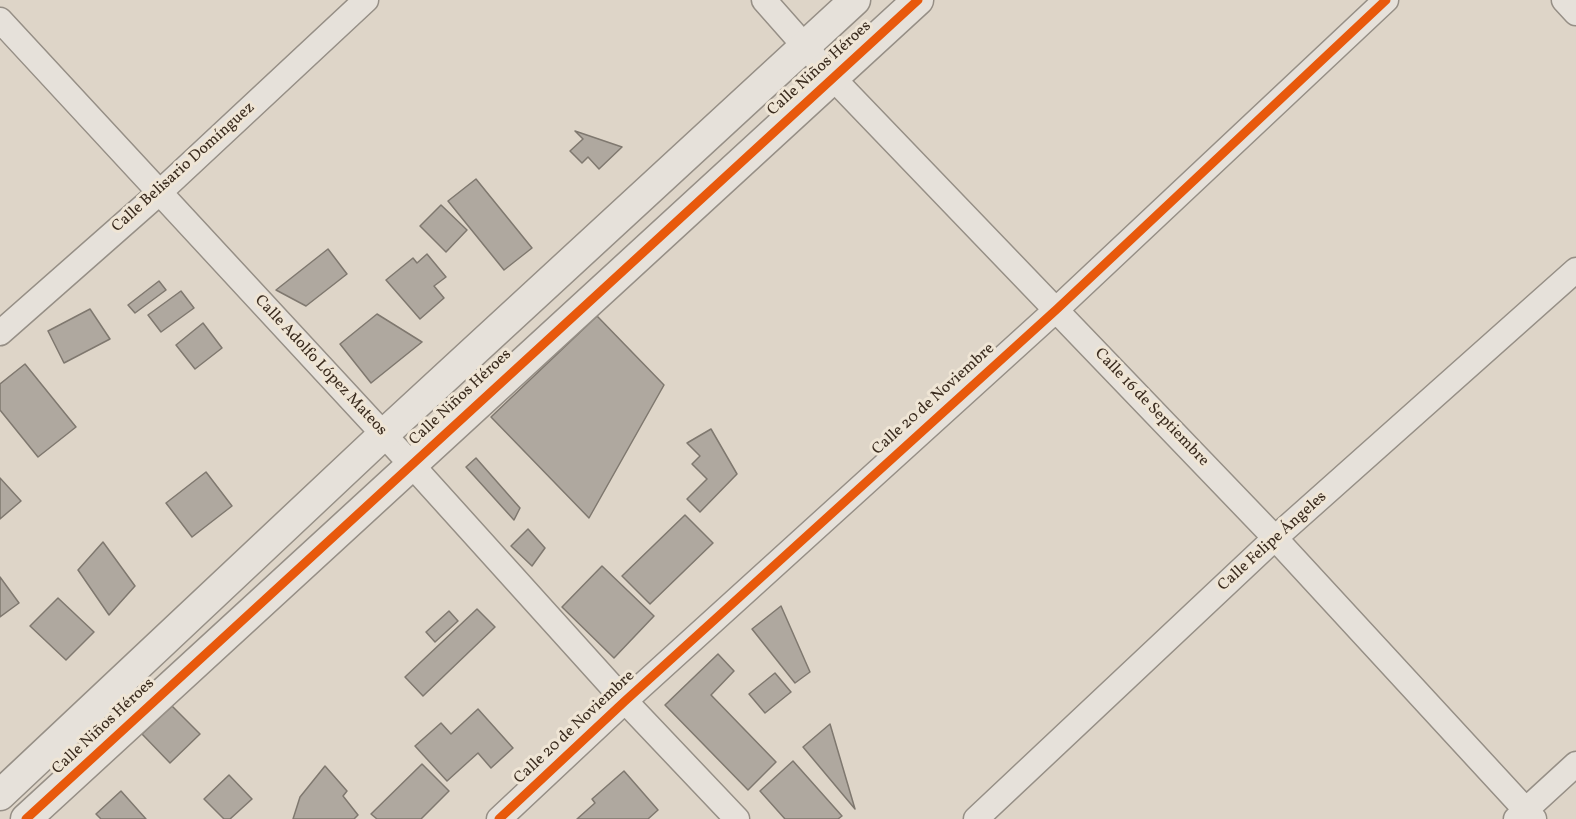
<!DOCTYPE html>
<html>
<head>
<meta charset="utf-8">
<style>
  body { margin:0 }
  canvas { display:block; background:#ded5c8 }
</style>
</head>
<body>
<canvas width="1576" height="819"></canvas>
<script>
const ctx = document.querySelector('canvas').getContext('2d');
ctx.lineJoin = 'round';
function fillPath(path, color) { ctx.fillStyle = color; ctx.fill(path, 'evenodd'); }
function trace(path, color, width, dash) { ctx.strokeStyle = color; ctx.lineWidth = width; ctx.lineCap = dash ? 'butt' : 'round'; ctx.setLineDash(dash || []); ctx.stroke(path); }
function label(font, color, halo, rows, align = 'center') {
  ctx.font = font + ' Vollkorn,serif'; ctx.lineWidth = 6; ctx.setLineDash([]); ctx.textBaseline = 'middle'; ctx.strokeStyle = halo; ctx.fillStyle = color; for (const [text, x, y, turn = 0] of rows) {
    ctx.save(); ctx.translate(x, y); ctx.rotate((+turn || 0) * Math.PI / 180); ctx.textAlign = isNaN(turn) ? turn : align; if (halo) ctx.strokeText(text, 0, 0); ctx.fillText(text, 0, 0); ctx.restore();
  }
}
const building = new Path2D(`
  M575 131 622 147 599 169 588 157 582 163 570 151 583 139Z
  M476 179 532 248 504 270 448 201Z
  M441 205 467 230 446 252 420 226Z
  M328 249 347 274 306 306 276 290Z
  M427 254 446 277 434 286 444 298 420 319 386 280 413 258 417 263Z
  M159 281 166 290 135 313 128 305Z
  M181 291 194 308 161 332 148 315Z
  M90 309 110 339 64 363 48 331Z
  M377 314 422 342 371 383 340 344Z
  M597 316 664 385 589 518 491 417Z
  M203 323 222 348 195 369 176 345Z
  M25 364 76 427 38 457 0 410V384Z
  M711 429 737 474 700 512 687 499 707 479 692 464 700 456 687 443Z
  M476 458 520 508 514 520 466 467Z
  M206 472 232 506 192 537 166 503Z
  M0 478 21 501 0 519Z
  M685 515 713 543 650 604 622 576Z
  M528 529 545 548 532 566 511 546Z
  M103 542 135 586 109 615 78 570Z
  M602 566 654 616 614 658 562 607Z
  M0 577 19 603 0 617Z
  M58 598 94 632 66 660 30 626Z
  M781 606 810 672 795 683 752 629Z
  M477 609 495 627 423 696 405 677Z
  M449 611 458 621 435 642 426 632Z
  M718 654 734 671 711 695 776 762 748 790 665 705Z
  M775 673 791 692 765 713 749 694Z
  M172 706 200 734 170 763 142 734Z
  M478 709 513 748 491 768 478 753 447 781 415 746 441 723 451 734Z
  M830 724 855 809 803 747Z
  M793 761 842 816 838 819H785L760 791Z
  M422 764 449 791 421 819H377L371 814Z
  M325 766 347 791 343 796 358 815 354 819H293L300 797Z
  M624 771 658 810 648 819H577L595 803 592 799Z
  M229 775 252 799 230 819H224L204 799Z
  M121 791 146 819H101L96 814Z`);
const minor = new Path2D(`
  M764 0 832 77 1275 538 1534 819
  M1564 0 1576 13
  M0 20 411 464 625 701 737 819
  M0 333 159 193 366 0
  M499 819 625 701 1057 309 1386 0
  M976 819 1275 538 1576 270
  M1516 819 1576 764`);
const tertiary = new Path2D(`
  M0 795 383 435 855 0
  M26 819 918 0`);
const cycleway = new Path2D(`
  M26 819 918 0
  M499 819 625 701 1057 309 1386 0`);
const streetNames = [
  ["Calle Niños Héroes",820,69,-42],
  ["Calle Belisario Domínguez",184,168,-42],
  ["Calle Adolfo López Mateos",320,366,47],
  ["Calle Niños Héroes",461,398,-43],
  ["Calle 20 de Noviembre",934,400,-42],
  ["Calle 16 de Septiembre",1151,408,46],
  ["Calle Felipe Ángeles",1273,542,-42],
  ["Calle Niños Héroes",104,727,-43],
  ["Calle 20 de Noviembre",575,728,-43]
];
fillPath(building, '#afa89f');
trace(building, '#7f786f', 1.5);
trace(minor, '#968f86', 27);
trace(tertiary, '#968f86', 33);
trace(minor, '#e6e1da', 24);
trace(tertiary, '#e6e1da', 30);
trace(cycleway, '#e8590c', 9);
label('16px', '#3a2b1e', '#efe5d5', streetNames);
</script>
</body>
</html>
